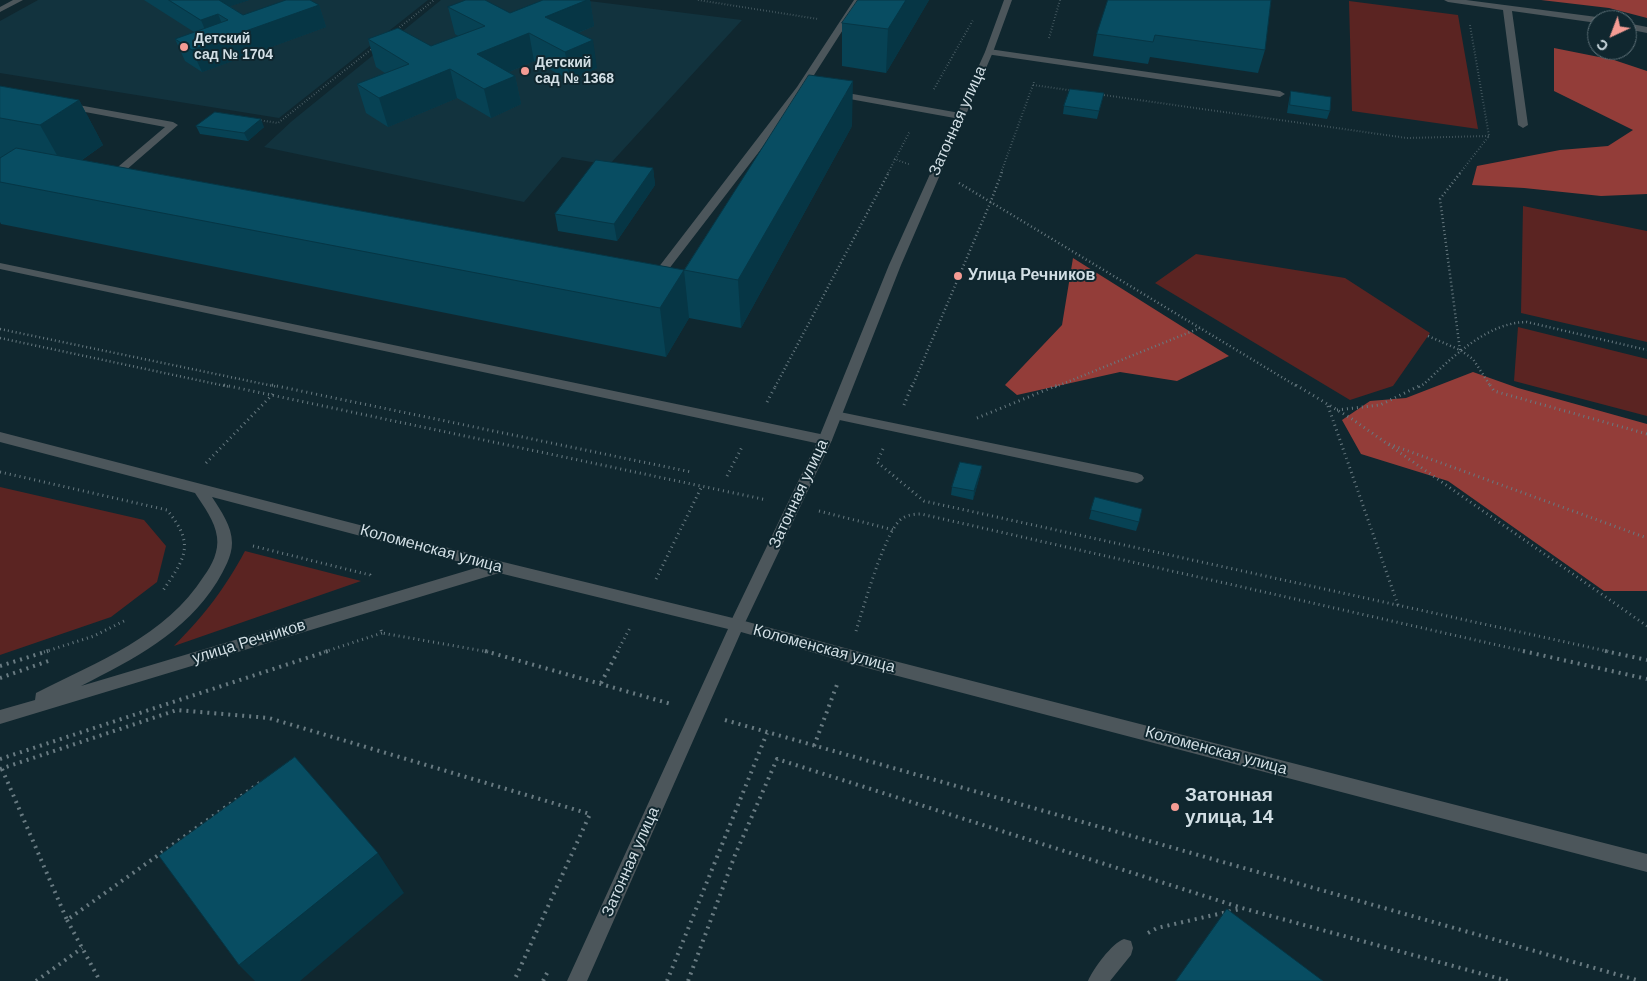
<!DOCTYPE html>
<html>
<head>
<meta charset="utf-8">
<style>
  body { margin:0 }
  #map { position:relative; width:1647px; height:981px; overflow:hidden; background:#10272f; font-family:Helvetica,sans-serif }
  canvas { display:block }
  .north { position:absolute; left:1587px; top:10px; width:50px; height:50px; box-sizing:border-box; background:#10272f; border:1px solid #5e7178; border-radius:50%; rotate:223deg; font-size:14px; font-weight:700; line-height:20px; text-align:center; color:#d2dfe5 }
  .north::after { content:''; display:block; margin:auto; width:18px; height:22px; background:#f59c94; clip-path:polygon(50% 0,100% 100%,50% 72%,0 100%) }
</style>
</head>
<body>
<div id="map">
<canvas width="1647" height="981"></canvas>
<div class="north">С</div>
</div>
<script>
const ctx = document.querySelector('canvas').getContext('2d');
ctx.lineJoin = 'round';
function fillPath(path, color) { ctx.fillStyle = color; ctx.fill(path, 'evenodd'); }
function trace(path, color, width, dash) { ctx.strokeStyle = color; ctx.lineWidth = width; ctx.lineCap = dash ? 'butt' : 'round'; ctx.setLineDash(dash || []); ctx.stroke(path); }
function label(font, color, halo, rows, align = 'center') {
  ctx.font = font + ' Helvetica,sans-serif'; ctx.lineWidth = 4; ctx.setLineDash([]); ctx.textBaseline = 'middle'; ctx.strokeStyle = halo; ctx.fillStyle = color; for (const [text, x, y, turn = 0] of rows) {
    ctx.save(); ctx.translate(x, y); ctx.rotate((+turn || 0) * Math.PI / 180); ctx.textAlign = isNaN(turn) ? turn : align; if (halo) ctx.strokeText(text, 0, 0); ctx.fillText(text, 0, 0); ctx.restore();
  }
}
const built = new Path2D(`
  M38 0H428L279 118 0 73V21Z
  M441 0H581L742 20 609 165 562 157 524 202 264 147 292 121Z`);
const green = new Path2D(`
  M1349 1 1458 15 1478 129 1352 111Z
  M1523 206 1647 231V342L1521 313Z
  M1196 254 1345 278 1430 333 1393 386 1350 400 1155 283Z
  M1518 327 1647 359V416L1514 381Z
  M0 487 144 520 166 546 157 582 111 617 0 655Z
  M245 551 361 581 174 646C205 614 224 590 245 551Z`);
const forest = new Path2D(`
  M1541 0H1647V18L1609 8Z
  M1554 48 1614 60 1647 71V194L1601 196 1524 188 1472 185 1477 166 1560 150 1608 146 1633 130 1554 91Z
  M1073 258 1229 356 1177 381 1120 372 1017 395 1005 385 1062 325Z
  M1473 372 1518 388 1647 424V591H1604L1448 481 1361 454 1342 420 1370 401 1406 398Z`);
const pathFar3 = new Path2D(`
  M698 0 818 19
  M395 31 434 0
  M1049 38 1060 0
  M1033 85 1407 138 1489 136
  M934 89 973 20
  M258 120 278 123 373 48
  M894 159 911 165
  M888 173 910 131
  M1001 173 1034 82
  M1460 173 1489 136 1470 25`);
const pathFar2 = new Path2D(`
  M959 183 1298 387
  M0 329 278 387
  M1428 336 1460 350 1473 359 1491 387
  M0 338 230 387
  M1460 350 1440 199 1461 172
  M775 387 889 172
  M912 387 991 201 1002 172
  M1055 387 1200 328
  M1419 387 1424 384C1451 358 1488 322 1527 322L1647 350`);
const pathFar1 = new Path2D(`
  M224 385 767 500
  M272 385 691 472
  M1296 385 1352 419 1647 626
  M1490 385 1494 391 1647 434
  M767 402 776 385
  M904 405 912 385
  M1328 406 1398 605
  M1337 410 1380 405 1421 385
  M977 418 1058 385
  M1389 444 1647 538
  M883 449 877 462 924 501 1611 652
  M206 463 273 394
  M0 472 167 510C196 545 185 558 162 592
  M727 476 742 447
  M819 511 894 530
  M253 546 370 575 371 577
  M656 579 702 486
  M381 630 382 633 489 652
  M856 631C864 606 883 538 899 521 905 515 913 514 921 514L1528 652
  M44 652 94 636 126 620
  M324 652 382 633
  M617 652 631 626`);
const path = new Path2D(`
  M485 651 671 704
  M1523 651 1647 679
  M1605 651 1647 660
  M0 666 48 651
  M0 678 51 660
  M601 683 618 651
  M725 720 1640 981
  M814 746 838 682
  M0 759 328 651
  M0 769 177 710 269 718 590 814 514 981
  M2 769 67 920 261 782
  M67 920 100 981
  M1148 933 1157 928 1240 909
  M36 981 82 948
  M543 981 547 973
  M667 981 767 733
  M688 981 735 855 777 759 1242 908 1508 981`);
const service = new Path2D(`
  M13 0H23L0 12V7Z
  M854 0H862L807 86 808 88 665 274 645 272 643 270 645 268H658L797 87Z
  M1444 0H1466L1597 17 1601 20H1597V23L1512 11 1528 125 1523 128 1518 125 1503 10 1448 2Z
  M1627 23 1647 27V33L1627 29Z
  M989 49 1280 91 1285 94 1280 97 986 54 985 52Z
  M836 91 960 113 965 116 960 119 833 96V92Z
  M67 103 173 122 178 125 125 171 131 174 126 177 113 174 112 172 165 127 64 108V104Z
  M0 263 825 435 830 437 832 440 830 443 825 445 0 269Z
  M835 411 1137 473 1142 475 1144 478 1142 481 1137 483 830 418 829 415 830 412Z
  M1124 939 1131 941 1133 948 1131 955 1110 981H1088C1093 969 1112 943 1124 939Z`);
const minor = new Path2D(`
  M1004 0H1012L993 52 901 265 832 440 742 629 737 631 732 629 729 625 818 440 889 265 985 52Z`);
const tertiary = new Path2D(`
  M0 432 499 561 737 619 871 655 1647 854V872L871 669 741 632 587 981H567L728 629 499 573 0 724V710L35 700 36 693C97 662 166 636 204 576 212 565 219 551 217 537 215 521 204 507 195 493L0 442ZM212 497 479 567 81 686C134 659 185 633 217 582 224 570 232 556 232 543 232 526 221 511 212 497Z`);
const wall = new Path2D(`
  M144 0H249L230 6 243 15 319 5 326 27 202 72 185 61 175 39 194 32Z
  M543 0H590L594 26 578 33 597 68 570 80 534 61 509 72 515 76 521 104 491 118 457 98 388 127 366 113 357 84 385 73 376 67 368 39 431 46 458 36 455 34 448 7 510 13Z
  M929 0 886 73 842 66V23Z
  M1108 0 1265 50 1258 73 1150 57 1148 64 1093 56 1097 34Z
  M0 86 79 100 103 145 82 160 684 270 852 126 741 328 689 318 666 357 1 224 0 222Z
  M1291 91 1330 111 1327 119 1287 113 1289 100Z
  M1104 93 1097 119 1063 114 1064 106Z
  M196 126 264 127 248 141 200 134Z
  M653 168 655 185 617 241 558 231 555 214Z
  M982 466 980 475 973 500 951 495 952 487Z
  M1095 497 1139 522 1136 531 1089 519Z`);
const shadedWall = new Path2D(`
  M207 0H249L212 12Z
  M587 0H590L594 26 550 44 545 17Z
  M906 0H929L886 73 888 29Z
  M319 5 326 27 202 72 192 50Z
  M218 14 227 36 210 42 201 20Z
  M529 33 534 61 483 83 477 54Z
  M593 40 597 68 570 80 565 52Z
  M450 69 457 98 388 127 379 98Z
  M515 76 521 104 491 118 484 89Z
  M853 81 852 126 741 328 738 280Z
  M79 100 103 145 66 171 40 125Z
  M261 119 264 127 248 141 244 133Z
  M653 168 655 185 617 241 614 224Z
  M684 270 689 318 666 357 660 308Z
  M982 466 980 475 973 500 974 491Z
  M378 853 404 893 300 981H255L239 965Z`);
const building = new Path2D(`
  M169 0H219L243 15 286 0H310L319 5 192 50 175 39 228 20 218 14 201 20Z
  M466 0H485L510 13 543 0H587L545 17 593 40 565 52 529 33 477 54 515 76 484 89 450 69 379 98 357 84 409 64 368 39 398 28 431 46 485 26 448 7Z
  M858 0H906L888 29 842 23Z
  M1108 0H1271L1265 50 1155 35 1153 42 1097 34Z
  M809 75 853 81 738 280 684 270 660 308 0 182V158L16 148 684 270Z
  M0 86 79 100 40 125 0 118Z
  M1070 89 1104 93 1099 111 1064 106Z
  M1291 91 1331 97 1330 111 1290 105Z
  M215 112 261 119 244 133 196 126Z
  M596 160 653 168 614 224 555 214Z
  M960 462 982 466 974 491 952 487Z
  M1095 497 1142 509 1139 522 1091 510Z
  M295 757 378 853 239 965 159 856Z
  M1227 909 1323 981H1176Z`);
const markers = [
  [184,47,5,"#f59c94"],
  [525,71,5,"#f59c94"],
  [958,276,5,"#f59c94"],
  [1175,807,5,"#f59c94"]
];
const farPoinames = [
  ["Детский",194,39],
  ["сад № 1704",194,55],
  ["Детский",535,63],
  ["сад № 1368",535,79]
];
const streetNames = [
  ["Затонная улица",958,121,-66],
  ["Затонная улица",799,494,-65],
  ["Коломенская улица",431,549,15],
  ["улица Речников",249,642,-17],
  ["Коломенская улица",824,649,15],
  ["Коломенская улица",1216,751,15],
  ["Затонная улица",631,862,-66]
];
const poiNames = [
  ["Улица Речников",968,276]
];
const nearPoinames = [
  ["Затонная",1185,796],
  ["улица, 14",1185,818]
];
fillPath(built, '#12333e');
fillPath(green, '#5b2422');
fillPath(forest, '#933d39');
trace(pathFar3, '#687a81', 2, [0.5, 2.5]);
trace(pathFar2, '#687a81', 2.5, [1, 3]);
trace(pathFar1, '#687a81', 3, [1, 4]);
trace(path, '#687a81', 4, [2, 5]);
fillPath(service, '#4c565b');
fillPath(minor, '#4c565b');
fillPath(tertiary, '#4c565b');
fillPath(wall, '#074254');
fillPath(shadedWall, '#063645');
fillPath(building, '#084d62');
trace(building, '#063645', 1);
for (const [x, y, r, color] of markers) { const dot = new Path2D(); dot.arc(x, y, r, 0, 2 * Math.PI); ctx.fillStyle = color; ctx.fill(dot); trace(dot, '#10272f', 2); }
label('bold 14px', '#d2dfe5', '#10272f', farPoinames, 'left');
label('16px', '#d2dfe5', '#10272f', streetNames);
label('bold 16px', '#d2dfe5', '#10272f', poiNames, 'left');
label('bold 19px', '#d2dfe5', '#10272f', nearPoinames, 'left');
</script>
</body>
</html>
